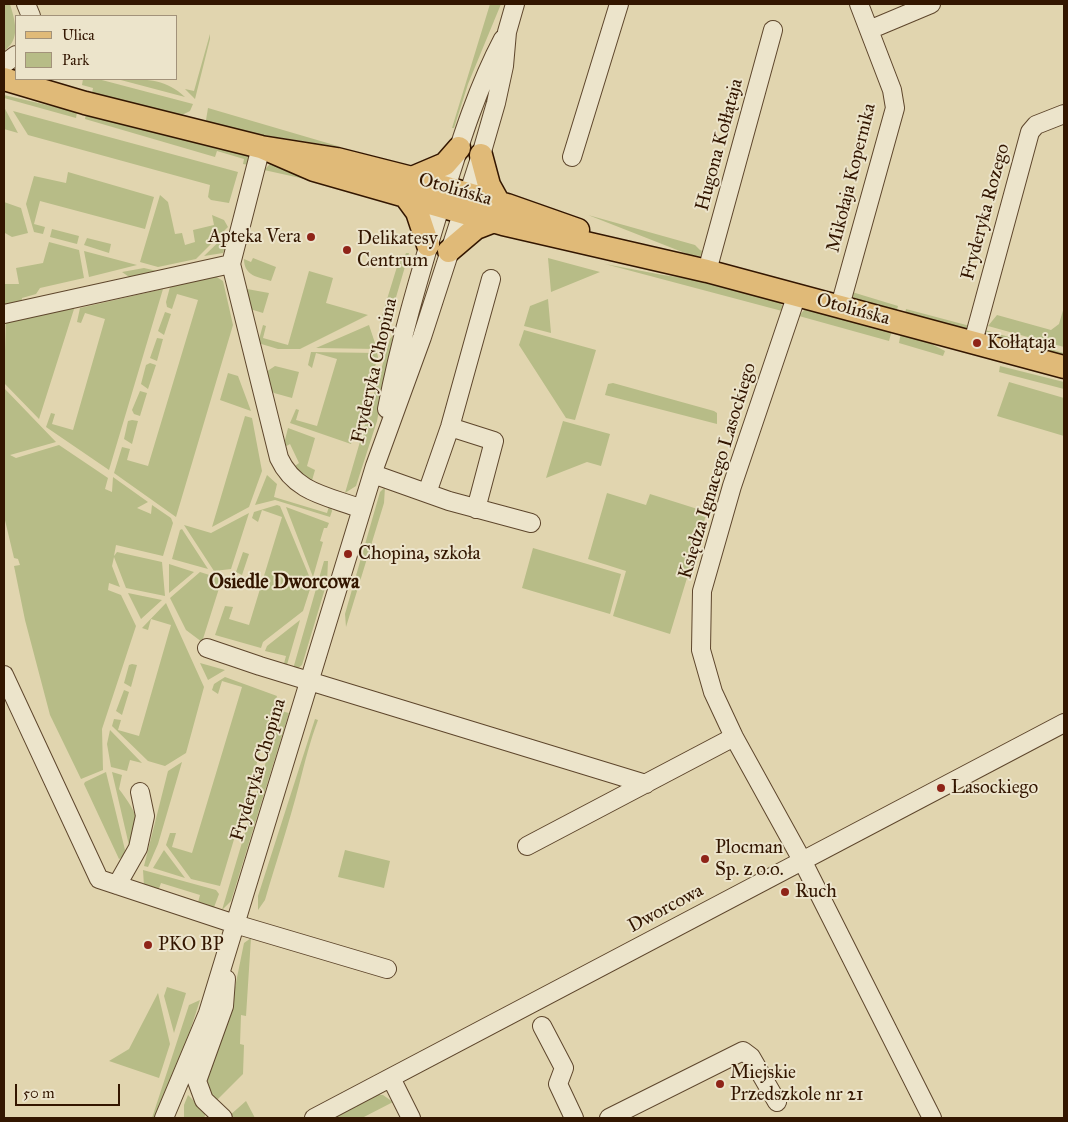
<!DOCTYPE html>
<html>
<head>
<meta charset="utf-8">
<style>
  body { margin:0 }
  #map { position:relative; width:1068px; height:1122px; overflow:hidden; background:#e1d5af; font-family:"IM FELL Great Primer",serif }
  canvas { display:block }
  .frame { position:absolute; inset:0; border:5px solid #331600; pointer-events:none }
  .legend { position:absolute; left:15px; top:15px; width:162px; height:65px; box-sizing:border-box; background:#ece4cb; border:1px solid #a2927a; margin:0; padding:6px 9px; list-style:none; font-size:15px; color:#331600 }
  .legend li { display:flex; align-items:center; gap:10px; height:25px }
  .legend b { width:25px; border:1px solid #a2927a }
  .scale { position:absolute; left:15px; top:1084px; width:105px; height:22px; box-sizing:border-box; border:2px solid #331600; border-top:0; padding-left:6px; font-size:15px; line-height:18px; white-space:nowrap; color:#331600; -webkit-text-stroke:4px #ece4cb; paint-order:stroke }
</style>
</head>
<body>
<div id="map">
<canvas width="1068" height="1122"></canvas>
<div class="frame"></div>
<ul class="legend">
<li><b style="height:6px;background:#e0ba78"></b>Ulica</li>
<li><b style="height:14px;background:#b7bc87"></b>Park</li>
</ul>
<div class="scale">50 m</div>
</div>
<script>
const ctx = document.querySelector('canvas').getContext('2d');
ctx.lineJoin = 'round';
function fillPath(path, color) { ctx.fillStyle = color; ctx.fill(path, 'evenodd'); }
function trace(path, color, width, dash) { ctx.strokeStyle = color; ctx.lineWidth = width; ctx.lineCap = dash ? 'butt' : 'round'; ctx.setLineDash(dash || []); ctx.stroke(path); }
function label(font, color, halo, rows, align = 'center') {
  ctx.font = font + ' "IM FELL Great Primer",serif'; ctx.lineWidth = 4; ctx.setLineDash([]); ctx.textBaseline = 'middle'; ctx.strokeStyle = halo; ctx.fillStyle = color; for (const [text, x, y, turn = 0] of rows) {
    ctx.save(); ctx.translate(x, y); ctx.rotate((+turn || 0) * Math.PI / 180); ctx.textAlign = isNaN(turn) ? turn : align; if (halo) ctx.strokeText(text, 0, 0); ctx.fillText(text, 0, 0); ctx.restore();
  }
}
const green = new Path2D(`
  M4 4H10C15 21 21 39 4 51Z
  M490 4H501L468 84 454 128H452Z
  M210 34V39L195 99 185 89 194 91Z
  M83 79H98L193 104 190 111 180 116 92 93 93 88 82 85Z
  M117 79C144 79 165 78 185 97Z
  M4 95 77 112 76 118 4 98Z
  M4 107 18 133 4 129Z
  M208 108 341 147 211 127 206 120Z
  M13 111 238 172 229 203 211 200 208 197 210 185 28 135Z
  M86 113 244 153 249 157V165L243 164 244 159 217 151 215 157 85 119Z
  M270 164 276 165 314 181 264 170Z
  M68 172 154 197 145 229 40 201 34 224 45 227 43 234 34 232 26 204 34 176 66 183Z
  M160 195 168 202 175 234 182 233 185 245 195 242 193 230 214 225 212 215 224 220 228 227 196 259 158 267 140 262Z
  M4 202 21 208 28 233 12 237 5 233Z
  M588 215 695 245 700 250 706 252 700 256 690 255Z
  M52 229 79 236 77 244 50 237Z
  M231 230 223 253 204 256Z
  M87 238 111 244 109 253 84 245Z
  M49 242 79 250 84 278 40 288 36 294 22 298 21 306 7 307 5 304 4 284H19L16 268 43 263Z
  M84 251 137 265 89 277Z
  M406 253H409L382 345 380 340 385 324 380 322 400 257 404 258Z
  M253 258 276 267 271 281C258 277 244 276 244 259L251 262Z
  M548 258 600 272 551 292Z
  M605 264 663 275 714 282 779 302 783 306 782 311Z
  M144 268 157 271 139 276 135 281 122 272Z
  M309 271 333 278 326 303 368 315 300 349H278L258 343 263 325 266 326 263 338 288 345Z
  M215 276 223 281 233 325 176 517 114 473 122 447 130 449 127 460 148 466 198 300 177 294 172 309 167 307 166 302 170 287Z
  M163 289 109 470 46 427 51 413 55 414 52 424 73 430 105 319 85 313 81 323 77 322 80 308Z
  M247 289 269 293 263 313 250 309 245 291Z
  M852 292 898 306 896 313 854 300Z
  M548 299 551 333 524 326 530 306Z
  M75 306 39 419 4 383 6 318Z
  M1064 307V347L988 326 997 315 1051 330 1059 324Z
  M809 308 892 330 889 341 799 316 805 309Z
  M906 309 970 326 965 329 905 315Z
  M165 312 171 314 164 335 158 331Z
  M369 325 377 349 316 348Z
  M524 330 596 350 575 420 566 418 519 345Z
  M985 330 1064 353V356L985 334Z
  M901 332 914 335 945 351 943 356 899 343Z
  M393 335 377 421 356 486 345 493 390 339Z
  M157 338 163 339 157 361 150 358Z
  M311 352 377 353 378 357 351 444 290 423 296 409 299 410 296 420 317 426 337 359 316 353 312 368 308 365Z
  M150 363 156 365 148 389 141 384 146 365Z
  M275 366 299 372 292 398 274 393 266 386V372Z
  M1000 366 1064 382V389L999 372Z
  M228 373 238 376 251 411 220 400Z
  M1009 382 1064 398V436L997 416Z
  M613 383 714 411 717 413V424L605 395 608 384Z
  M4 388 56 442 10 455 16 458 59 445 108 478 105 489 112 492 113 477 148 502 137 508 151 514 152 505 171 518 173 523 163 556 116 545 114 556 117 552 162 562 165 596 126 588 114 557 112 566 120 587 109 583 108 590 121 595 136 626 102 729 103 770 81 779 50 715 25 620 14 566 20 565 18 559 14 558 4 516Z
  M140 391 147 393 140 416 134 414 132 410Z
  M245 416 252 418 262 471 249 507 212 527Z
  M132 420 138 421 132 444 124 439 128 421Z
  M563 421 610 434 601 466 587 462 546 478Z
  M288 428 315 438 307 466 315 470 311 484 291 469 299 463 290 444 283 448Z
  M267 475 277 484 274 497 327 513 330 503 332 511 330 517 275 500 255 505Z
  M385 487 384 503 346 627 345 614 380 492Z
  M607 493 646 505 650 494 707 512 670 634 613 616 626 571 588 559Z
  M277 505 280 506 312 583 303 611 263 642 261 648 215 635 225 606 233 607 229 619 249 625 282 517 262 510 258 522 252 518 254 512Z
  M286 507 329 523 327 528H324L320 541 323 542 313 577Z
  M249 513 231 569 214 571 184 525 211 533Z
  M182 529 208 569 172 559 180 530Z
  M533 548 621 574 610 614 522 588Z
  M243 552 249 554 242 575 236 572Z
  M324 561H328L327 582 302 665 297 669H293Z
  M169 564 194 572 169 593Z
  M200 572 222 579 202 642 186 630 170 598Z
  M128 593 162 600 141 619Z
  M166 603 204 687 186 753 165 766 148 761 112 726 114 719 121 720 118 730 139 736 171 625 151 619 148 630 142 628Z
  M300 620 286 668 283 667 286 656 265 651 267 646Z
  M200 663 225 670 208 680Z
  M132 664 137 665 131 687 124 683 129 665Z
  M225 677 277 696 220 886 191 879 166 845 170 833H176L172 847 192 853 242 687 222 681 218 694 212 690 214 684Z
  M124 690 129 692 122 715 116 711Z
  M281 711 289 713 231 901 222 910Z
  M315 719 318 720C310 741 305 762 299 785 289 824 276 862 265 900L258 910V896Z
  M110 730 142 763 130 760 127 771 111 767 107 744Z
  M182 762 158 844 148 867 144 866 168 771Z
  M106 772 125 850 124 856 119 859 84 784 85 782Z
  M112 772 122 775 119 789C139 816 141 821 131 854Z
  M164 850 185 878 153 868Z
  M345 850 390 861 384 888 338 877Z
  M143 870 216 890 219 894 213 910 197 906 200 895 161 883 157 894 144 886Z
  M251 938 246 1016 241 1015 240 1044 244 1045 243 1074 216 1101 209 1089 207 1075 229 1017 244 943Z
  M167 987 186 993 174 1033 164 996Z
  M158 993 170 1044 159 1078 109 1061 129 1049Z
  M200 1000 190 1031 163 1096 159 1118H152L189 1005Z
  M188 1095 206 1113 204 1118H184V1105Z
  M372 1095H383L393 1102 362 1118H331Z
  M246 1101 255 1118H231L229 1116Z`);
const minor = new Path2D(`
  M26 4 31 16
  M869 30 931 4
  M4 64 16 55
  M261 147 231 264 279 458C295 493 328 496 362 509
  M572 157 619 4
  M707 271 773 30
  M797 294 732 486 702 591 701 650 713 692 734 737 803 862 932 1118
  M840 306 895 108 892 90 859 4
  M4 314 231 264
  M973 342 1030 132 1036 125 1064 114
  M387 409C400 340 420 274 440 207 458 150 475 92 503 39
  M450 427 494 441 476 509
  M373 474 449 501 531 523
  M427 493 450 427 491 279
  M207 648 260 666 646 784
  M4 675 99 879 235 924 387 969
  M527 846 734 737
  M117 885 138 848 145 816 140 792
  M542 1026 564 1068 558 1084 574 1118
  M391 1078 411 1118
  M164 1118 208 1013 375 466 422 337 481 155 496 103 504 66 507 32 515 4
  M223 1118 204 1100 197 1081 224 1006 226 979
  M314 1118 1064 723
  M609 1118 743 1051 751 1057 777 1102`);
const major = new Path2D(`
  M4 79 85 103 261 147 337 159 412 178 507 205 578 230
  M261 147 314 170 503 224 707 271 1064 367
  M481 155 489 185 499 203
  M412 178 445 164 459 148
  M406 197 417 212 428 245
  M449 251 476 228 494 221`);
const markers = [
  [311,237,5,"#8f2418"],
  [347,250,5,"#8f2418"],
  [977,343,5,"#8f2418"],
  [348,554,5,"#8f2418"],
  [941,788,5,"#8f2418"],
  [705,859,5,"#8f2418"],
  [785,892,5,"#8f2418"],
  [148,945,5,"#8f2418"],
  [720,1084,5,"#8f2418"]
];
const streetNames = [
  ["Hugona Kołłątaja",720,145,-75],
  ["Mikołaja Kopernika",852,178,-76],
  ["Otolińska",455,190,16],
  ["Fryderyka Rozego",986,212,-75],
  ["Otolińska",853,310,15],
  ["Fryderyka Chopina",375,371,-77],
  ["Księdza Ignacego Lasockiego",718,471,-73],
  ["Fryderyka Chopina",259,770,-73],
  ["Dworcowa",666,909,-28]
];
const poiNames = [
  ["Apteka Vera",301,237,"right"],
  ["Delikatesy",357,239],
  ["Centrum",357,261],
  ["Kołłątaja",987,343],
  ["Chopina, szkoła",358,554],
  ["Lasockiego",951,788],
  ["Plocman",715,848],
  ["Sp. z o.o.",715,870],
  ["Ruch",795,892],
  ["PKO BP",158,945],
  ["Miejskie",730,1073],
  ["Przedszkole nr 21",730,1095]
];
const neighbourhoodNames = [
  ["Osiedle Dworcowa",284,583]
];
fillPath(green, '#b7bc87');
trace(minor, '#5e462c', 20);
trace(major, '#331600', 25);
trace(minor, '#ece4cb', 18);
trace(major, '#e0ba78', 22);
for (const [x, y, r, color] of markers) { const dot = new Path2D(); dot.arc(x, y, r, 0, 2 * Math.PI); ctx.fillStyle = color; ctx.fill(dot); trace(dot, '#ece4cb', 2); }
label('19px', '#331600', '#ece4cb', streetNames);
label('19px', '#331600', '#ece4cb', poiNames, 'left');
label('bold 20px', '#331600', '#ece4cb', neighbourhoodNames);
</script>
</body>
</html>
